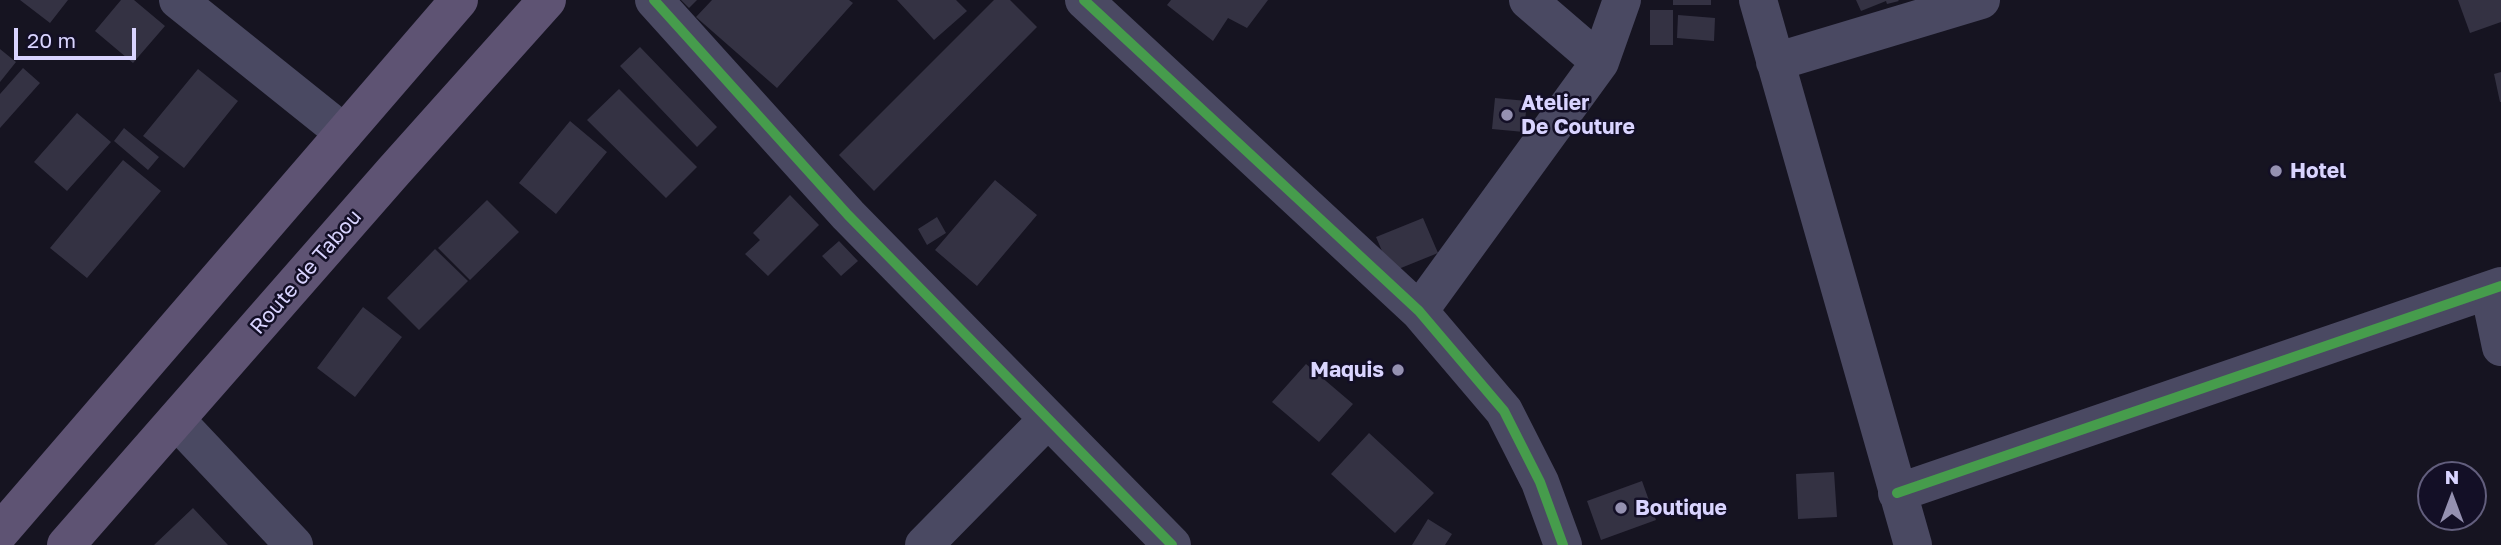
<!DOCTYPE html>
<html>
<head>
<meta charset="utf-8">
<style>
  body { margin:0 }
  #map { position:relative; width:2501px; height:545px; overflow:hidden; background:#161421; font-family:"Golos Text",sans-serif }
  canvas { display:block }
  .north { position:absolute; left:2417px; top:461px; width:70px; height:70px; box-sizing:border-box; background:#130f26; border:2px solid #625e7d; border-radius:50%; rotate:0deg; font-size:19px; font-weight:700; line-height:28px; text-align:center; color:#d9d4ff }
  .north::after { content:''; display:block; margin:auto; width:24px; height:32px; background:#9591b1; clip-path:polygon(50% 0,100% 100%,50% 72%,0 100%) }
  .scale { position:absolute; left:14px; top:28px; width:122px; height:32px; box-sizing:border-box; border:4px solid #d9d4ff; border-top:0; padding-left:9px; font-size:21px; line-height:24px; white-space:nowrap; color:#d9d4ff; -webkit-text-stroke:5px #130f26; paint-order:stroke }
</style>
</head>
<body>
<div id="map">
<canvas width="2501" height="545"></canvas>
<div class="north">N</div>
<div class="scale">20 m</div>
</div>
<script>
const ctx = document.querySelector('canvas').getContext('2d');
ctx.lineJoin = 'round';
function fillPath(path, color) { ctx.fillStyle = color; ctx.fill(path, 'evenodd'); }
function trace(path, color, width, dash) { ctx.strokeStyle = color; ctx.lineWidth = width; ctx.lineCap = dash ? 'butt' : 'round'; ctx.setLineDash(dash || []); ctx.stroke(path); }
function label(font, color, halo, rows, align = 'center') {
  ctx.font = font + ' "Golos Text",sans-serif'; ctx.lineWidth = 5; ctx.setLineDash([]); ctx.textBaseline = 'middle'; ctx.strokeStyle = halo; ctx.fillStyle = color; for (const [text, x, y, turn = 0] of rows) {
    ctx.save(); ctx.translate(x, y); ctx.rotate((+turn || 0) * Math.PI / 180); ctx.textAlign = isNaN(turn) ? turn : align; if (halo) ctx.strokeText(text, 0, 0); ctx.fillText(text, 0, 0); ctx.restore();
  }
}
const building = new Path2D(`
  M20 0H68L50 23Z
  M121 0H134L165 26 133 63 95 31Z
  M681 0H697L689 8Z
  M712 0H849L853 3 777 88 696 17Z
  M897 0H956L967 11 934 40Z
  M994 0H1010L1037 27 874 191 839 155Z
  M1171 0H1268L1247 28 1228 18 1213 41 1167 5Z
  M1673 0H1711V5H1673Z
  M1856 0H1898L1899 1 1887 4 1886 1 1861 11Z
  M2458 0H2501V22L2470 33Z
  M1650 10H1673V45H1650Z
  M1678 15 1715 18 1714 41 1677 38Z
  M640 47 717 127 697 147 620 66Z
  M0 49 16 62 0 82Z
  M23 68 40 83 0 128V94Z
  M198 69 238 101 184 168 143 136Z
  M2501 72V102H2500L2494 74Z
  M619 89 697 167 666 198 587 120Z
  M1495 98 1527 101 1524 132 1492 129Z
  M77 113 111 142 67 191 34 162Z
  M570 121 607 152 556 214 519 183Z
  M124 128 159 157 148 170 114 141Z
  M123 160 161 191 87 278 50 248Z
  M995 180 1037 215 977 286 935 250Z
  M790 195 819 225 768 276 745 254 760 240 753 233Z
  M487 200 519 232 470 280 438 248Z
  M937 217 946 233 927 245 918 229Z
  M1423 218 1438 253 1391 272 1376 237Z
  M839 241 858 261 841 276 822 256Z
  M435 249 468 281 419 330 387 298Z
  M363 307 402 337 355 397 317 368Z
  M1306 364 1353 404 1319 442 1272 402Z
  M1369 433 1434 493 1395 533 1331 474Z
  M1834 472 1837 517 1798 519 1796 474Z
  M1642 481 1656 520 1601 540 1587 501Z
  M193 508 228 545H154Z
  M1428 519 1452 534 1445 545H1412Z`);
const minor = new Path2D(`
  M178 0 344 133
  M654 0 848 215 1172 545
  M1084 0 1419 311 1504 411 1540 482 1563 545
  M1528 0 1600 62
  M1758 0 1913 545
  M1775 62 1981 0
  M2489 290 2501 347
  M1419 311 1600 62 1622 0
  M176 420 294 545
  M1897 493 2501 286
  M924 545 1048 419`);
const primary = new Path2D(`
  M0 532 459 0
  M66 545 393 172 547 0`);
const cycleway = new Path2D(`
  M654 0 848 215 1172 545
  M1084 0 1419 311 1504 411 1540 482 1563 545
  M1897 493 2501 286`);
const markers = [
  [1507,115,7,"#9591b1"],
  [2276,171,7,"#9591b1"],
  [1398,370,7,"#9591b1"],
  [1621,508,7,"#9591b1"]
];
const poiNames = [
  ["Atelier",1521,103],
  ["De Couture",1521,127],
  ["Hotel",2290,171],
  ["Maquis",1384,370,"right"],
  ["Boutique",1635,508]
];
const streetNames = [
  ["Route de Tabou",306,272,-49]
];
fillPath(building, '#343243');
trace(minor, '#4a4962', 38);
trace(primary, '#5e5373', 38);
trace(cycleway, '#469c4c', 10);
for (const [x, y, r, color] of markers) { const dot = new Path2D(); dot.arc(x, y, r, 0, 2 * Math.PI); ctx.fillStyle = color; ctx.fill(dot); trace(dot, '#130f26', 2.5); }
label('bold 21px', '#d9d4ff', '#130f26', poiNames, 'left');
label('21px', '#d9d4ff', '#130f26', streetNames);
</script>
</body>
</html>
